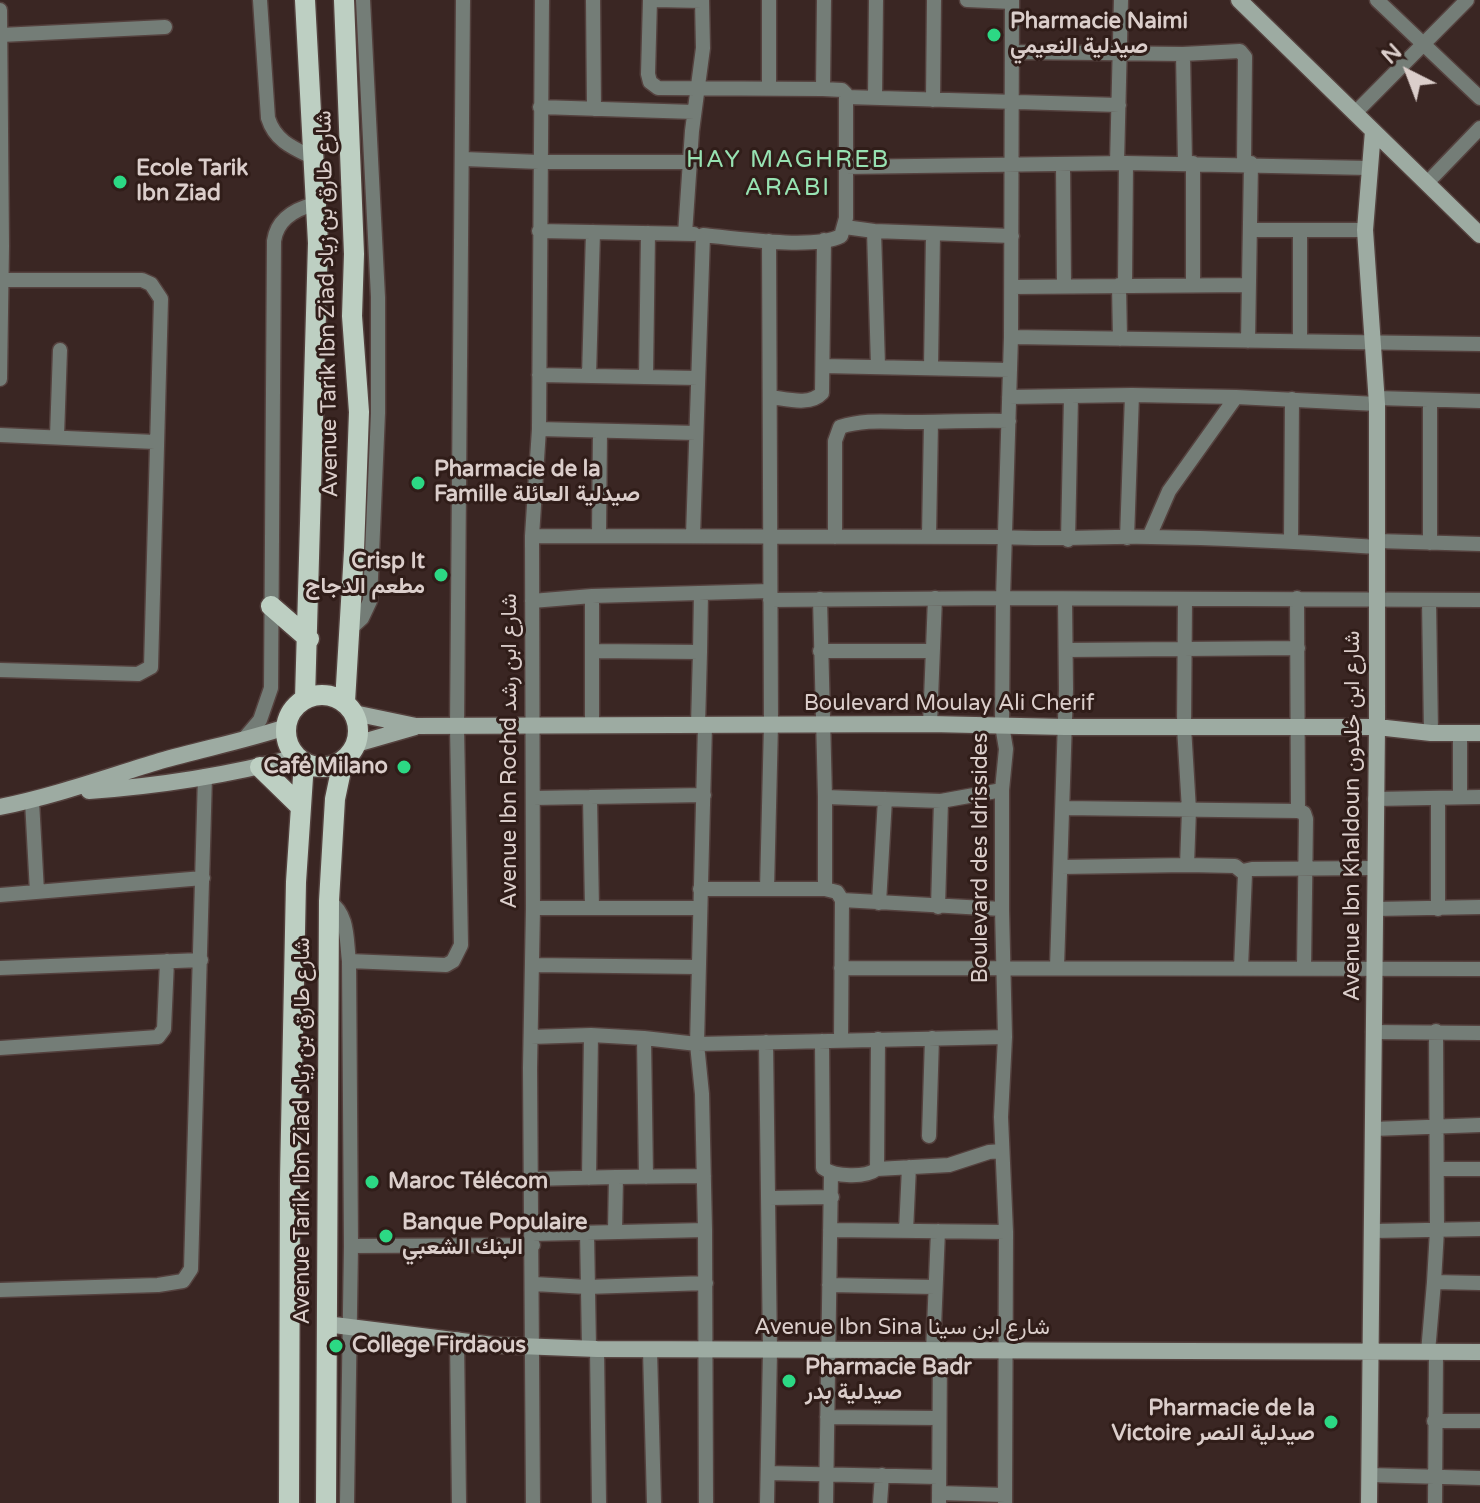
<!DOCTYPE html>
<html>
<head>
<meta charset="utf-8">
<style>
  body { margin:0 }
  #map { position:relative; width:1480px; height:1503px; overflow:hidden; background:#3a2623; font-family:"Varela Round",sans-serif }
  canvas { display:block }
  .north { position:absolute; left:1368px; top:32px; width:80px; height:80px; -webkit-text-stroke:6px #301d19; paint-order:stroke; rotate:318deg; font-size:22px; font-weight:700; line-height:32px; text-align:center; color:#dbcecb }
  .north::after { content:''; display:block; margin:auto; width:28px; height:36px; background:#dbcecb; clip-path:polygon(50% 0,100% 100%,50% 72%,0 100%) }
</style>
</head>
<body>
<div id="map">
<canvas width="1480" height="1503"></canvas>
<div class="north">N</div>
</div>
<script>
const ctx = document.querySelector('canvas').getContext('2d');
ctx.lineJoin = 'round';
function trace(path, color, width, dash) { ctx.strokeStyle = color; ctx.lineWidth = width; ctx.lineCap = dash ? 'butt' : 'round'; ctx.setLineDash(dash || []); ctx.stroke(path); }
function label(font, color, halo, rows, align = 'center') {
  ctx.font = font + ' "Varela Round",Vazirmatn,sans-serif'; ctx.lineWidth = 6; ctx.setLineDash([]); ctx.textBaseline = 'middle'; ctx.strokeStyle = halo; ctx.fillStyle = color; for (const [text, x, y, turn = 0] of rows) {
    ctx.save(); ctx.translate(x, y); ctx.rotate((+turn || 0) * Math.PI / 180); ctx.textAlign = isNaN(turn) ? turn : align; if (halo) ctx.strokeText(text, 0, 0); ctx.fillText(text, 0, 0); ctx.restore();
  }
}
const street = new Path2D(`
  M260 0 268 118C275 141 293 148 314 158
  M593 0 594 109
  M650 0 648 74 650 82 658 88 823 89 842 90 846 94V218L841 236C814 250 734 238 703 235L693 536
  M655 0 702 1
  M769 0V88
  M967 0 1012 2
  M1377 0 1480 98
  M0 10 2 246 0 379
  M1 35 165 27
  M1012 52 1183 54 1240 51 1245 57 1244 164
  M1183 54 1185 163
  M823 89 824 0
  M846 97 1119 105
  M875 98 876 0
  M933 100 934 0
  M540 107 694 112
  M1355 113 1467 0
  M464 159 539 162H690
  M1117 163 1121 0
  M1193 163V285
  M1063 164 1064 286
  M845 167 1126 163 1369 168
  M1427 183 1480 128
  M845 227 874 231 878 366
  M1250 230H1365
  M539 231 694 234
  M874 231 1012 236
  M1300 232V341
  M685 234 692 131 703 48 702 0
  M1125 284 1126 163
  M1119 285 1120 339
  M1012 287 1249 285
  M1011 337 1480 344
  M1248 341 1251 163
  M823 366 1010 370
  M931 368 933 234
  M539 375 698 378
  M589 376 593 232
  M646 377 648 233
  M770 397C787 399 810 406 822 393L824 240
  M1009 397 1132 395
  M1377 398 1480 401
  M1430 400V543
  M539 429 696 433
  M0 435 155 442
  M57 436 60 350
  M599 535 600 431
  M532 536 1004 537C1054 540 1102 536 1151 537 1226 538 1302 542 1377 547
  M835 537V441L840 427C868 418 893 423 921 422 950 422 979 420 1009 421
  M929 537 931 422
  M1149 537 1169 491 1236 397
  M1127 538 1132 395 1236 397 1377 404
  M1068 540 1071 397
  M1291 541 1292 399
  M1377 541 1480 544
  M592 596 770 591
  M1297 598 1298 811
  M820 599 825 797V889
  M1185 599 1184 727 1189 810 1187 865 1235 866 1245 874 1241 968
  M770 600 1003 598 1480 600
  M1429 600 1431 733
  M532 601 592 596V651L700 652 698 725
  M350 629 362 618 370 601 378 413V297L363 0
  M1066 650 1298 648
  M592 651V725
  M820 651H932
  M700 652 701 593
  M0 670 138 674 151 667 161 299 151 284 142 280H2
  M930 724 935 598
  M705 725 697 1044 702 1094 705 1230
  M1460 733V797
  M243 740 260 720 271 688 274 241C277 219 295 209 315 204
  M590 797 592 908
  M825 797 941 801 1002 790
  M533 798 704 795
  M1375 799 1480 797
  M32 801 37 892
  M1063 808 1298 811 1304 813 1306 819 1304 968
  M1061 867 1187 865
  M1243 871 1252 869 1375 868
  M700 889H825L837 892 842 900 841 1040
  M767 889 771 724 769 241
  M0 895 203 878
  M842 900 1002 909
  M329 901C349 915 346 939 349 961L351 1246 347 1503
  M879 903 885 799
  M938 907 941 801
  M533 908H699
  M1375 909 1480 907
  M1438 909V798
  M349 961 446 965 453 961 461 945 457 727 463 0
  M532 965 697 967
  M1057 967 1066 689 1065 600
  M0 968 201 960
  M841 968 1480 969
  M1373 1032 1480 1033
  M591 1035 644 1038 646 1177
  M531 1037 591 1035 589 1178
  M644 1038 697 1044 1005 1037
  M822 1041 823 1168C835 1177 865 1178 877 1169L878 1039
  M766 1042 770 1351 767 1503
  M0 1048 158 1037 164 1029 167 961
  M1373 1129 1480 1125
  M929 1136 932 1038
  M877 1169 949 1165 989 1152 1002 1151
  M1437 1169H1480
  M616 1177 704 1176
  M531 1179 616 1177 615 1230
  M769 1198 832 1197
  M830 1230 1006 1232
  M906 1231 909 1167
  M1373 1231 1480 1229
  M587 1232 589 1348
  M532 1234 705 1230 706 1503
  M351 1246 533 1245
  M1434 1282 1437 1230 1436 1031
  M534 1284 587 1287 706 1283
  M829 1285 935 1287
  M0 1290 158 1285 183 1281 191 1269 205 776
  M457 1339 459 1503
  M597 1349 599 1503
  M650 1350 654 1503
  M933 1351 938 1231
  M1428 1352 1434 1282 1480 1283
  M827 1417 938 1418
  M1434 1421H1480
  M768 1473 938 1477
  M1370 1475 1480 1478
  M939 1493 1005 1495
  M533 1503 530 1068 533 908 532 536 539 429 542 0
  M826 1503 831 1173
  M880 1503 882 1475
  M939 1503 940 1351
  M1005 1503 1006 1232 1001 1117 1005 1037 1002 909V790L1006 749 1002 725 1003 598 1011 337 1012 0
  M1435 1503 1436 1352`);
const secondary = new Path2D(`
  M1239 0 1480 235
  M354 713 416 726 930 724 1065 727H1377L1431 733H1480
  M356 744 415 727
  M89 791C159 786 229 775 297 757
  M0 807C55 796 107 777 160 761 202 749 244 741 286 727
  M326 1324 493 1345 597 1349 1480 1352
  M1369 1503 1377 727V404L1365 230 1373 131`);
const primary = new Path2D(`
  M305 0 318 243 305 698
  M344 0 354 254 352 316 359 412 354 551 345 702
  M271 606 309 639
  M286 731a36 36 0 1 1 72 0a36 36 0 1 1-72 0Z
  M260 767 300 806
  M289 1503 290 1179 296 882 304 762
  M326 1503 329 901 335 799 343 761`);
const markers = [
  [994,35,8,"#2cd884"],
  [120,182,8,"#2cd884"],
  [418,483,8,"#2cd884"],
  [441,575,8,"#2cd884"],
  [404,767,8,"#2cd884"],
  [372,1182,8,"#2cd884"],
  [386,1236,8,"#2cd884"],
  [336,1346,8,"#2cd884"],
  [789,1381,8,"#2cd884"],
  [1331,1422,8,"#2cd884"]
];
const poiNames = [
  ["Pharmacie Naimi",1010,22],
  ["صيدلية النعيمي",1010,47],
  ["Ecole Tarik",136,169],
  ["Ibn Ziad",136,194],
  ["Pharmacie de la",434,470],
  ["Famille صيدلية العائلة",434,495],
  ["Crisp It",425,562,"right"],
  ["مطعم الدجاج",425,587,"right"],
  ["Café Milano",388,767,"right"],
  ["Maroc Télécom",388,1182],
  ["Banque Populaire",402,1223],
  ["البنك الشعبي",402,1248],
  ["College Firdaous",352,1346],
  ["Pharmacie Badr",805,1368],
  ["صيدلية بدر",805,1393],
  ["Pharmacie de la",1315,1409,"right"],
  ["Victoire صيدلية النصر",1315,1434,"right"]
];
const streetNames = [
  ["Avenue Tarik Ibn Ziad شارع طارق بن زياد",328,304,-91],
  ["Boulevard Moulay Ali Cherif",949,704],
  ["Avenue Ibn Rochd شارع ابن رشد",510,751,-90],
  ["Avenue Ibn Khaldoun شارع ابن خلدون",1353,816,-90],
  ["Boulevard des Idrissides",981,858,-90],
  ["Avenue Tarik Ibn Ziad شارع طارق بن زياد",303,1131,-90],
  ["Avenue Ibn Sina شارع ابن سينا",902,1328]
];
const neighbourhoodNames = [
  ["HAY MAGHREB",788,161],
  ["ARABI",788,189]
];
trace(street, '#54413e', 17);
trace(secondary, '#54413e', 19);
trace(primary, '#54413e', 23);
trace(street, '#747d77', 14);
trace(secondary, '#9daba2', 16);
trace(primary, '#bdcfc2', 20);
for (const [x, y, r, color] of markers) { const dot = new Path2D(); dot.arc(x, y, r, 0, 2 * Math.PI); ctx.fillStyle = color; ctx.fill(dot); trace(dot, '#301d19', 3); }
label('bold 22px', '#dbcecb', '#301d19', poiNames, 'left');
label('22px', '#dbcecb', '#301d19', streetNames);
ctx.letterSpacing = '2px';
label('24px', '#97e2b2', '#301d19', neighbourhoodNames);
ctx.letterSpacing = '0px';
</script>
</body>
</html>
